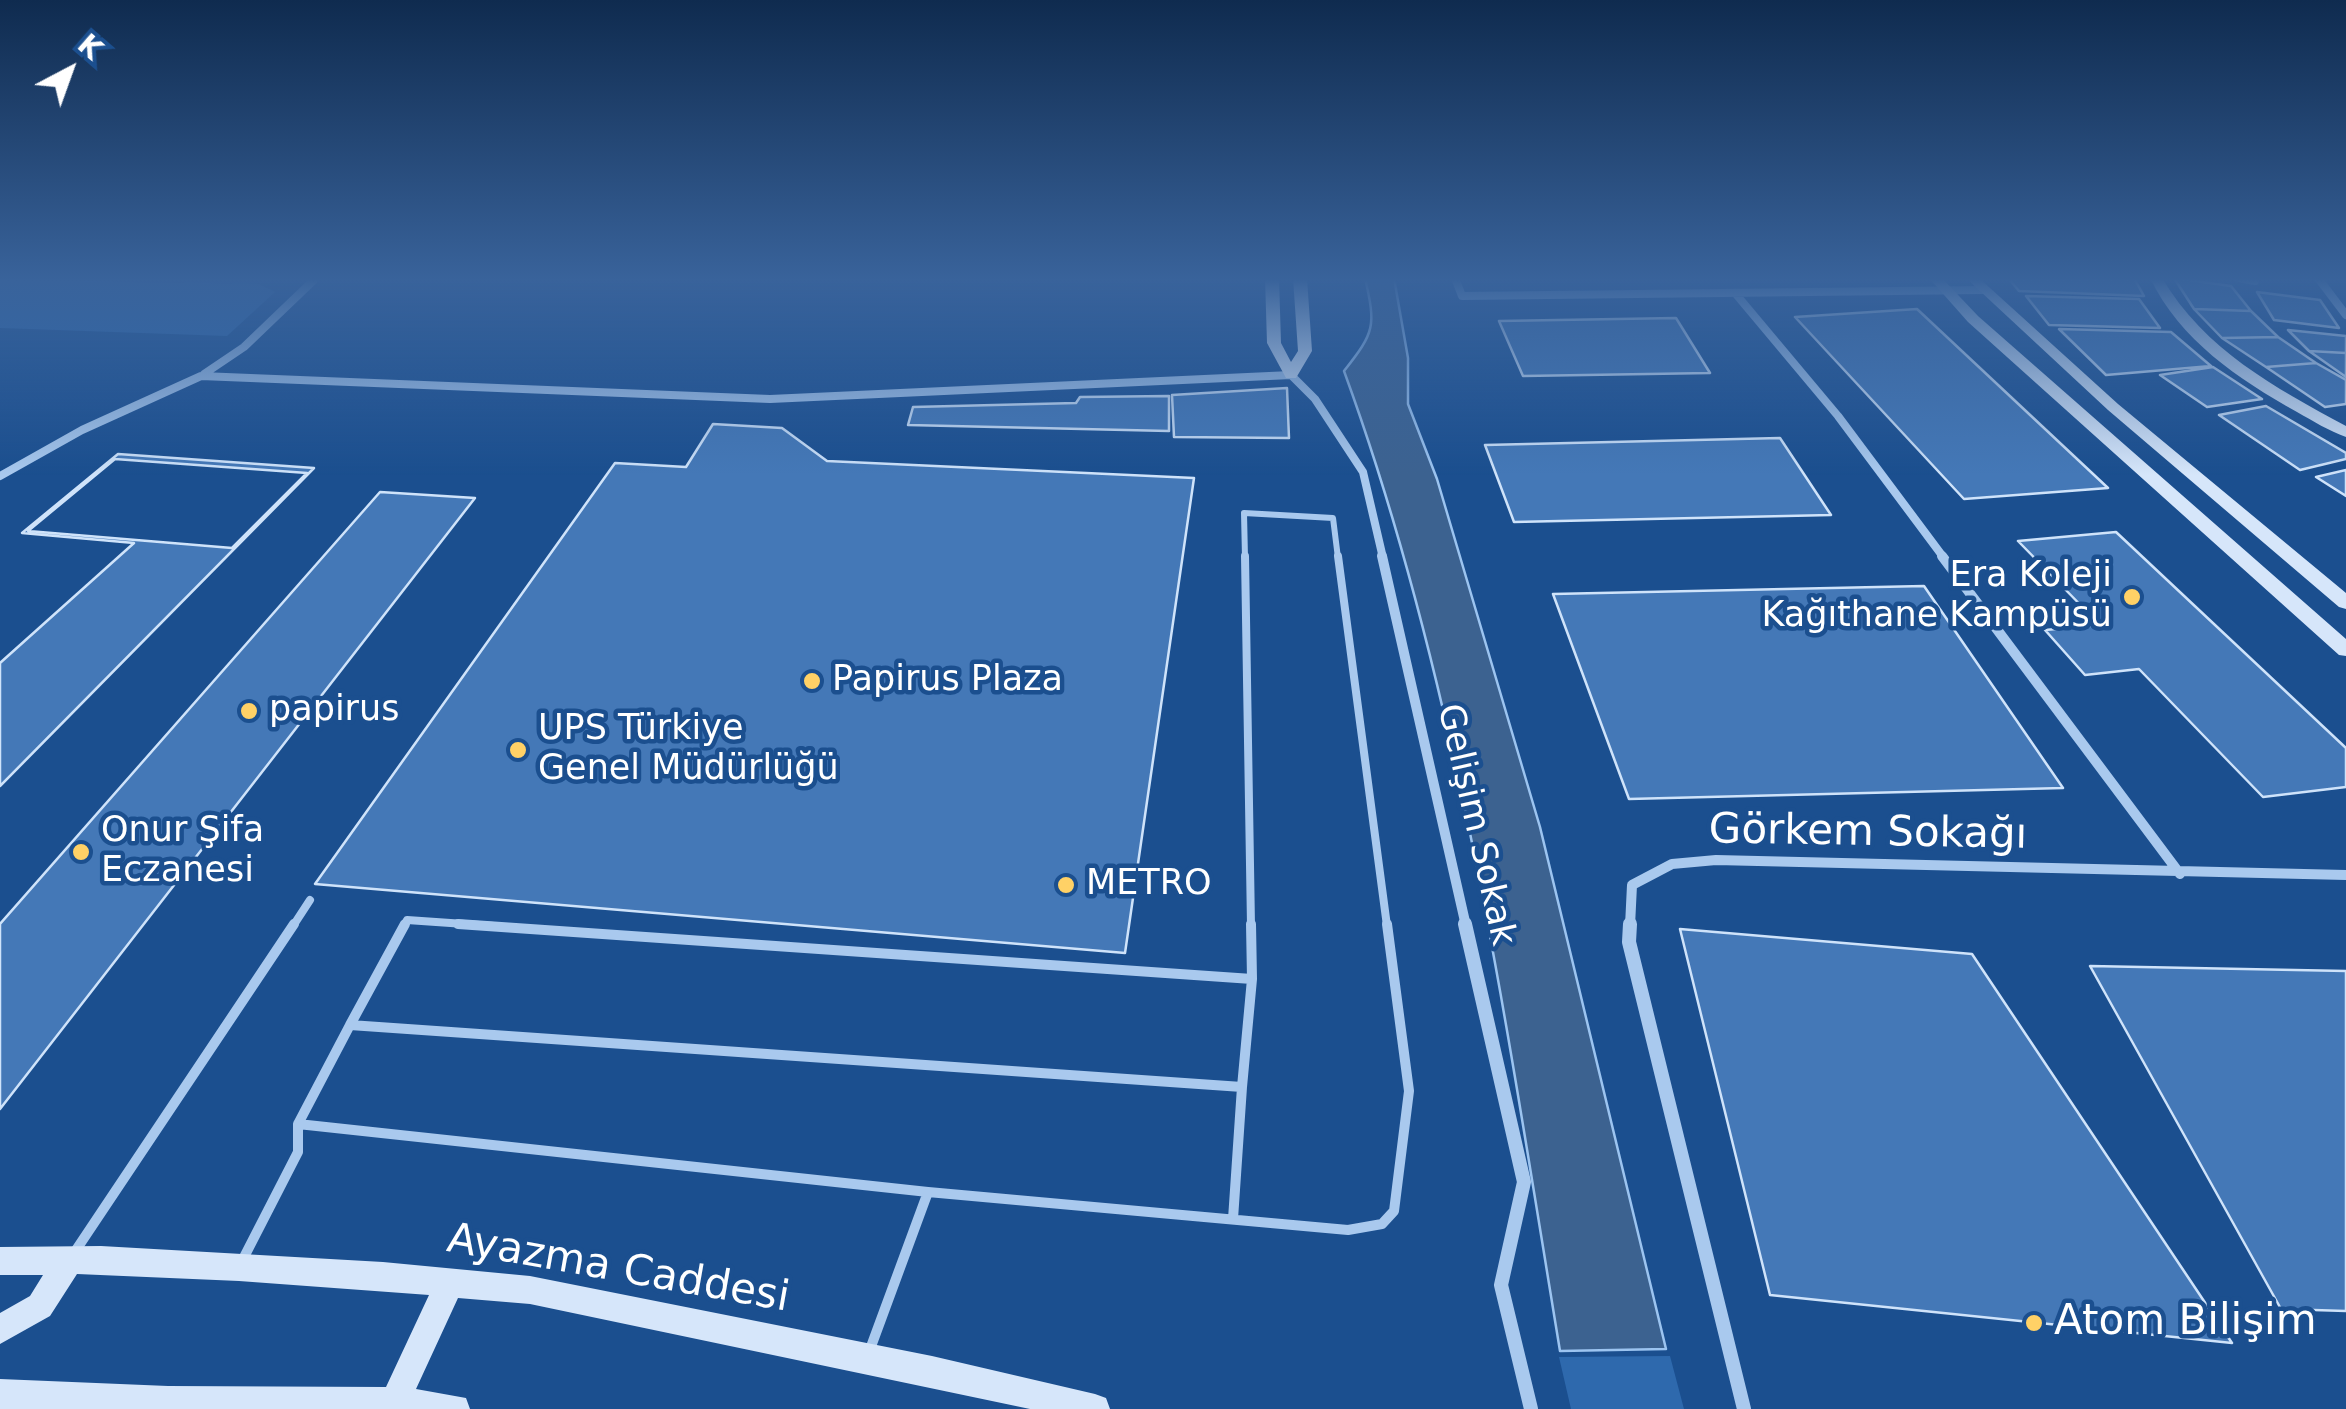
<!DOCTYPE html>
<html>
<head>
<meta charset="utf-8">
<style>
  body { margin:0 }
  #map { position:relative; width:2346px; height:1409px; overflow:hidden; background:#1b4f8f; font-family:"DejaVu Sans",sans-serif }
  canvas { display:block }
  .north { position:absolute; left:20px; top:20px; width:100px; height:100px; -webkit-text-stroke:8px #1b4f8f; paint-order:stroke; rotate:41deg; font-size:28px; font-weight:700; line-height:40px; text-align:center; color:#fff }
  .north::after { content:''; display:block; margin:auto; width:35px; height:45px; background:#fff; clip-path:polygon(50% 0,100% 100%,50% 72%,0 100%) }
</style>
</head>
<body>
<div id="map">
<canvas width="2346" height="1409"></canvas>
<div class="north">K</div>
</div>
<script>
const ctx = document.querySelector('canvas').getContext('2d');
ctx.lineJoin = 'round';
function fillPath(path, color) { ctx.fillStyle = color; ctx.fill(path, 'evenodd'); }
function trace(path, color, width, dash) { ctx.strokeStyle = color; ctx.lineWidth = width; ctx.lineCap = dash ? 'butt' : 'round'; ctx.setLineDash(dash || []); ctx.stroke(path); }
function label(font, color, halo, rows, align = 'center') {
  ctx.font = font + ' "DejaVu Sans",sans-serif'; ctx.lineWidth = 9; ctx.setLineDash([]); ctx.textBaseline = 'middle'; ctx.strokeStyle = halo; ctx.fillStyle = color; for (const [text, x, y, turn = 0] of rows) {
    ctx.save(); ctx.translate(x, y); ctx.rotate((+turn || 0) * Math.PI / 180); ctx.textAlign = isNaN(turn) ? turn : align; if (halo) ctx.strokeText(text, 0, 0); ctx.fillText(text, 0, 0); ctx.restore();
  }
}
const green = new Path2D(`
  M0 280 259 284 275 292 227 336 0 328Z
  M1670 1356 1684 1409H1571L1559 1357Z`);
const water = new Path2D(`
  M1365 278H1394L1408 358V404L1437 479 1540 827 1666 1349 1560 1351C1506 1024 1458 683 1344 371 1375 332 1376 326 1365 278Z`);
const building = new Path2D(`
  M2008 278H2134L2144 296 2019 291Z
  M2174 278 2231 286 2251 311 2194 309Z
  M2257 292 2320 300 2339 328 2274 320Z
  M2026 296 2139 299 2160 328 2049 325Z
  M1917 309 2108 488 1964 499 1795 317Z
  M2194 309 2251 311 2278 337 2222 338Z
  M1676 318 1710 373 1523 376 1499 321Z
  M2059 329 2171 332 2211 366 2106 375Z
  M2288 330 2346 336V353L2309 351Z
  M2278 337 2316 363 2266 367 2222 338Z
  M2309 351 2346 353V377Z
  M2316 363 2346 380V404L2325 407 2266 367Z
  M2213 367 2262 399 2207 407 2160 375Z
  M1287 388 1289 438 1174 437 1172 395Z
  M1169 396V431L908 425 913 407 1076 403 1080 397Z
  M2266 406 2346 453V459L2300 470 2219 415Z
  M713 424 782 428 827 461 1194 478 1125 953 315 884 615 463 686 467Z
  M1780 438 1831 515 1514 522 1485 445Z
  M118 454 314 468 0 786V663L134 543 22 533Z
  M115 459 307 473 232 548 28 531Z
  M2346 470V496L2316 477Z
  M380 492 475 498 0 1109V924Z
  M2116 532 2346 748V787L2263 797 2139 669 2085 675 2045 630 2100 625 2018 541Z
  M1924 586 2063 788 1629 799 1553 594Z
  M1680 929 1972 954 2232 1343 1770 1295Z
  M2090 966 2346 971V1311L2281 1309Z`);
const laneFar2 = new Path2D(`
  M1245 558 1244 513 1333 518 1338 558`);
const laneFar1 = new Path2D(`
  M1245 556 1251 926
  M1338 556 1387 926
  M293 926 310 900
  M404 926 407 920 494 926`);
const lane = new Path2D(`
  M458 924 1252 979
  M350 1025 405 924
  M1242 1087 1252 979 1251 924
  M298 1124 928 1192 1348 1230 1382 1224 1394 1211 1409 1091 1387 924
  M74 1253 294 924
  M241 1263 298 1152V1124L350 1025 1242 1087 1233 1219
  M869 1352 928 1192`);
const streetFar2 = new Path2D(`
  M1455 278 1462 296 1982 290
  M2238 278 2255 281
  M2318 278 2346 315
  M1735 293 1838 416 1944 558
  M204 374 244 347 316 278
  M0 476 82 430 201 376 770 399 1291 375 1315 399 1363 472 1383 558`);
const streetFar1 = new Path2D(`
  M1382 556 1466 926
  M1942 556 2180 874
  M1630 926 1632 885 1672 864 1716 860 2346 875`);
const street = new Path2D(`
  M1465 924 1524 1182 1501 1285 1531 1409
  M1630 924 1629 942 1744 1409`);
const secondary = new Path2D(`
  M1265 278H1279L1281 343 1291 362 1298 351 1293 278H1307L1312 351 1296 378H1286L1267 343Z
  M1929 278H1942L1978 316 2346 639V656L2339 655 1968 322Z
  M1966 278H1979L2118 404 2346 593V609L2339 607 2108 410Z
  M2150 278H2162C2205 350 2274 387 2346 426V437C2329 431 2313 421 2297 412 2238 379 2180 340 2150 278Z
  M101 1246 383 1262 530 1276 932 1356 1095 1394 1106 1398 1110 1409H1030L530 1304 458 1298 416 1389 466 1398 470 1409H0V1379L168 1386 386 1387 429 1295 239 1281 77 1274 50 1316 0 1344V1313L30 1296 43 1275H0V1247Z`);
const markers = [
  [2132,597,10,"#ffd166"],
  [812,681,10,"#ffd166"],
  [249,711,10,"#ffd166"],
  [518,750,10,"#ffd166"],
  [81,852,10,"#ffd166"],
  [1066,885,10,"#ffd166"],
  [2034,1323,10,"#ffd166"]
];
const poiNames = [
  ["Era Koleji",2112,577,"right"],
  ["Kağıthane Kampüsü",2112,617,"right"],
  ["Papirus Plaza",832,681],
  ["papirus",269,711],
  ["UPS Türkiye",538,730],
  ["Genel Müdürlüğü",538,770],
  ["Onur Şifa",101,832],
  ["Eczanesi",101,872],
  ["METRO",1086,885]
];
const streetNames = [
  ["Gelişim Sokak",1475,825,77]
];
const nearStreetnames = [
  ["Görkem Sokağı",1868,834,1],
  ["Ayazma Caddesi",618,1270,10]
];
const nearPoinames = [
  ["Atom Bilişim",2054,1323]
];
fillPath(green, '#2e69ad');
fillPath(water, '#3c6290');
trace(water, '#9cc4f0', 2.5);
fillPath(building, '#4478b7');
trace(building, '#cfe3fa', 2.5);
trace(laneFar2, '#a9c9ee', 6);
trace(laneFar1, '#a9c9ee', 8);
trace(lane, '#a9c9ee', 10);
trace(streetFar2, '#a9c9ee', 8);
trace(streetFar1, '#a9c9ee', 10);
trace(street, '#a9c9ee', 14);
fillPath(secondary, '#d6e6fa');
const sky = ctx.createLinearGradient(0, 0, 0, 475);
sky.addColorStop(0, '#0f2b4f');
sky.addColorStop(0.59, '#39639b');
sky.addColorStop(1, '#39639b00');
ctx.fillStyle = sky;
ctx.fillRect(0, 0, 2346, 475);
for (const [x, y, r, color] of markers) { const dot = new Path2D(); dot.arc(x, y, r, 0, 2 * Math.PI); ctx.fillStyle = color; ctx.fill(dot); trace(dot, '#1b4f8f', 4); }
label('35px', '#fff', '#1b4f8f', poiNames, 'left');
label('35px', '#fff', '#1b4f8f', streetNames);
label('42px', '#fff', '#1b4f8f', nearStreetnames);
label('42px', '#fff', '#1b4f8f', nearPoinames, 'left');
</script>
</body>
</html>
